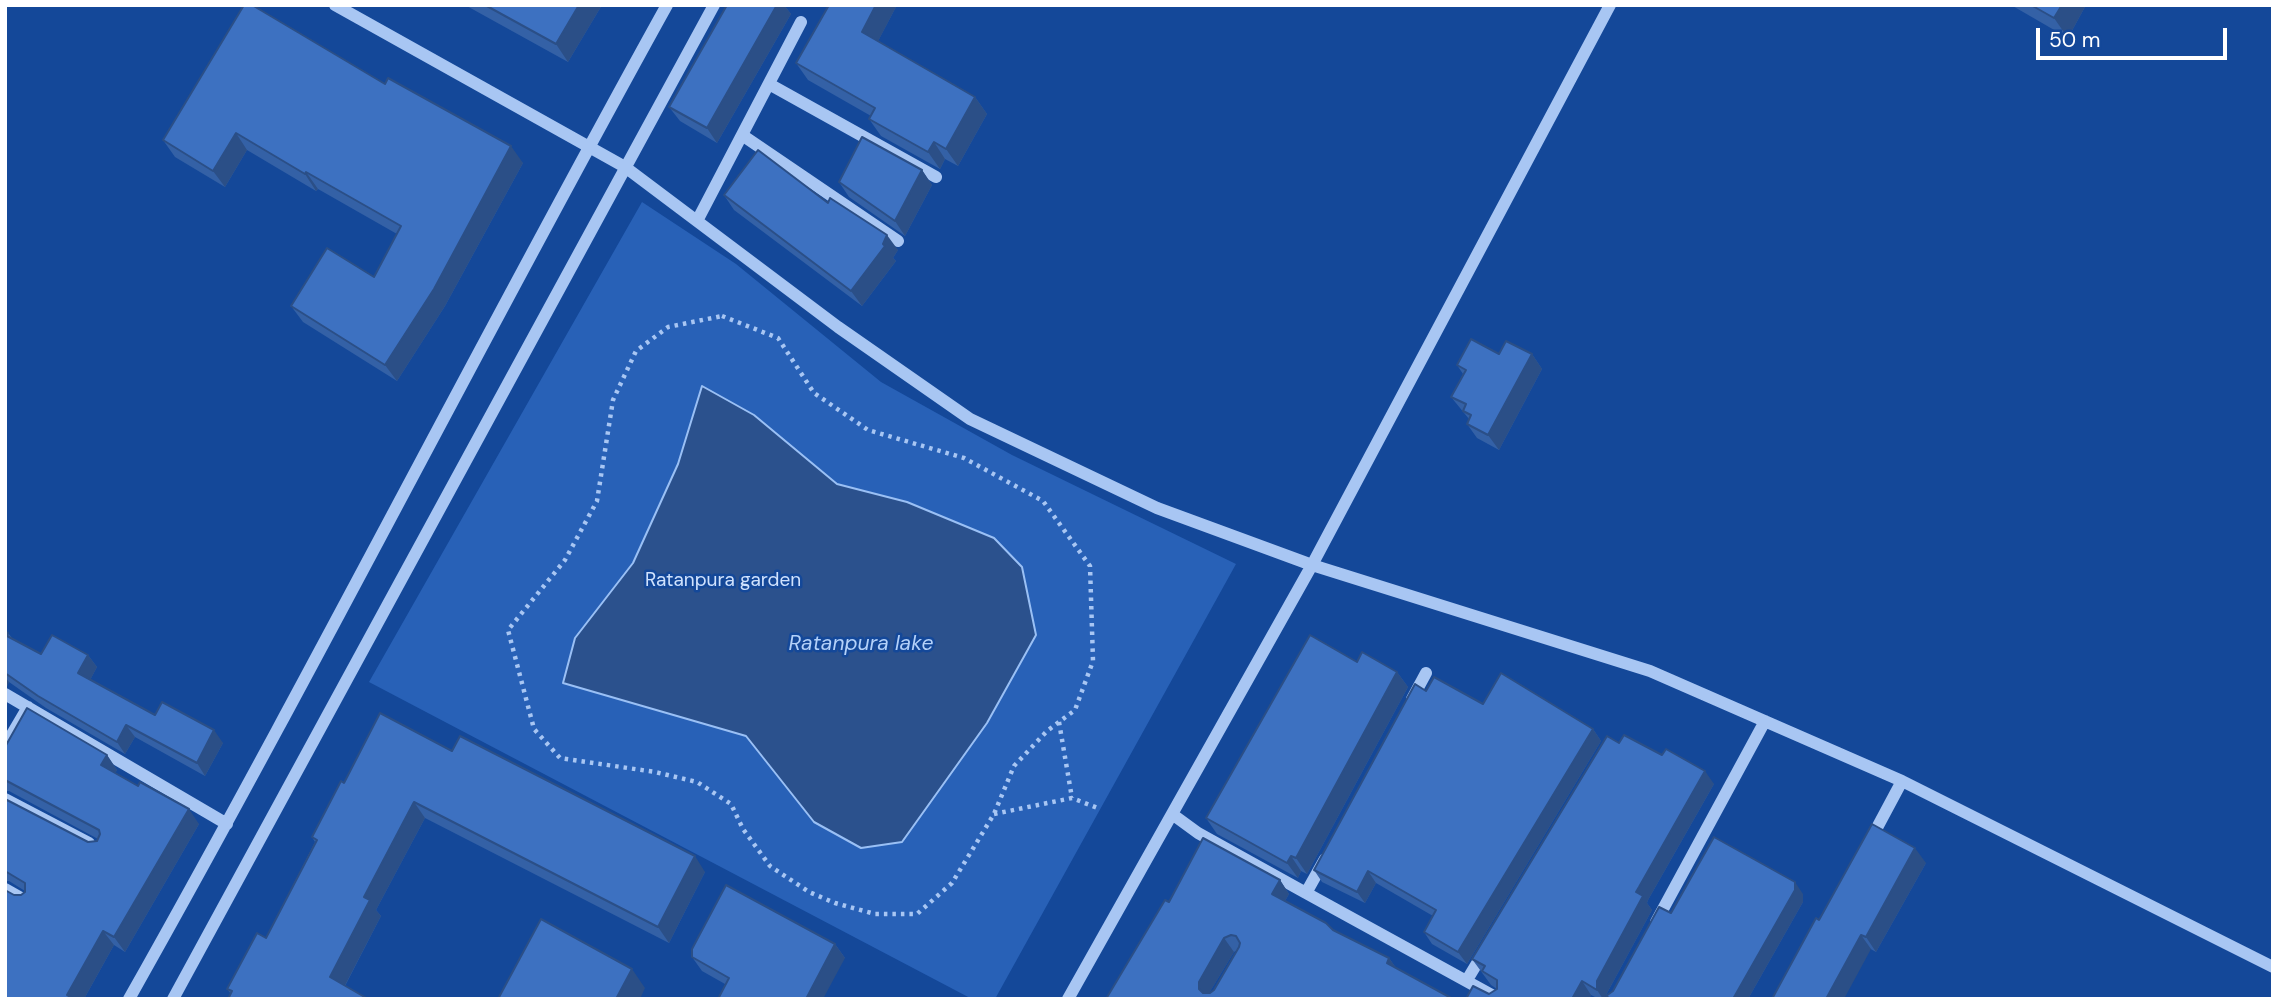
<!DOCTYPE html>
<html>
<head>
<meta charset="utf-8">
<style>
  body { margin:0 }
  #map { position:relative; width:2278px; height:1004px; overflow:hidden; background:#144899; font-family:"DM Sans",sans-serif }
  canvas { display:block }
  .frame { position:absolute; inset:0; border:7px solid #fff; pointer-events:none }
  .scale { position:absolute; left:2036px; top:28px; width:191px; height:32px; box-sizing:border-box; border:4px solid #fff; border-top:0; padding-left:9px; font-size:21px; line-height:24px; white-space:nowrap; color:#fff; -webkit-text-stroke:5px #144899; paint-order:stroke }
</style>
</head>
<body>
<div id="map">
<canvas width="2278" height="1004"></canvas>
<div class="frame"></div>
<div class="scale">50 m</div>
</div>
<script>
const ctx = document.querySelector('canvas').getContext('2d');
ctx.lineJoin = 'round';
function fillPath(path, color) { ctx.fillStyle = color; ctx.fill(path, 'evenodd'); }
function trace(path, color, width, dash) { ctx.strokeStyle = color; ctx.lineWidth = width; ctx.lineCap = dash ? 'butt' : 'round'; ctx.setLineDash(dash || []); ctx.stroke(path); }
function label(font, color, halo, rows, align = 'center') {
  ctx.font = font + ' "DM Sans",sans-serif'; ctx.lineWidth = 5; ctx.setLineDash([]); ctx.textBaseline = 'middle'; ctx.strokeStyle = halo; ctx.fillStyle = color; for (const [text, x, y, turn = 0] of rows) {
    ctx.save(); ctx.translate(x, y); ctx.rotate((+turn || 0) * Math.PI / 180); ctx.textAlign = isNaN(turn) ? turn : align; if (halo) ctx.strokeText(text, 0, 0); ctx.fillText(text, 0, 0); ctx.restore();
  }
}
const green = new Path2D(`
  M642 202 736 264 881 382 1012 455 1236 564 995 999H972L369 682Z`);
const water = new Path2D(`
  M702 386 754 415 837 484 907 502 994 538 1022 567 1036 635 987 723 902 842 861 848 814 822 746 736 563 683 575 638 633 563 678 464Z`);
const path = new Path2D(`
  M722 316 778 338 814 393 868 430 964 458 1043 501 1090 566 1093 661 1075 710 1047 731 1014 766 994 814 952 883 917 914H875L835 903 809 892 770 866 743 829 731 804 697 782 655 772 560 758 534 729 508 630 565 560 597 501 613 400 636 351 668 327Z
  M1059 722 1072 798
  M994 814 1072 798 1100 809`);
const minor = new Path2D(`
  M335 5 625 167 838 327 970 419 1157 508 1312 565 1650 671 1902 781 2273 967
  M769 84 936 177
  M742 135 898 241
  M697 221 801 22
  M5 694 227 824
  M1412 699 1426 673
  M5 746 28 707
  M5 799 89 843
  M1172 814 1198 833 1306 893
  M1871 839 1902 781
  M1325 859 1306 893 1499 999
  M5 889 28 902
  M1656 922 1765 721
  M1467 980 1485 950
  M129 999C314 671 484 335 667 5
  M173 999 714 5
  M1068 999 1312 565 1610 5`);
const wall = new Path2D(`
  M465 5H602L568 62Z
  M727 5H784L791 14 717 143 680 121 669 107Z
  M897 5 878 41 975 97 987 114 958 166 945 159 940 169 881 136 869 119 871 116 808 80 796 63Z
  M2011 5H2086L2068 38Z
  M385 84 523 163 445 306 397 381 303 322 291 306 374 277 397 234 318 189 316 191 247 150 225 187 175 157 163 140Z
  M922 170 932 185 905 236 849 197 839 182Z
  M724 195 828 203 898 250 893 258 896 261 862 306 734 210Z
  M1499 354H1532L1542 369 1499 450 1477 438 1467 424 1469 419 1451 397 1463 374 1457 365Z
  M5 631 8 633 13 639 41 654 88 655 97 667 90 680 155 715 223 743 205 776 135 737 125 754 46 708 9 682 7 686H5Z
  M1357 662 1397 672 1408 687 1307 874 1301 871 1298 878 1217 834 1206 818Z
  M1426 691 1593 729 1601 741 1467 964 1432 944 1424 932 1433 916 1376 883 1365 903 1322 882 1314 870Z
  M1619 743 1714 784 1648 900 1647 903 1652 910 1606 995 1613 991 1671 913 1803 894V902L1748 999H1608L1606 997V999H1599L1591 995 1589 999H1466L1489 994 1497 989 1491 985 1472 959Z
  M5 747 107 755 117 770 115 773 199 824 125 952 114 945 84 999H5L14 895H21L25 891 9 881H5V799L88 842 97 841 98 839 9 791H5Z
  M452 751 705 872 669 943 425 818 376 910 381 916 345 986 231 994 227 989 266 938 315 842 312 837 344 783Z
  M1926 863 1876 952 1819 920Z
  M1280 880 1289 894 1285 901 1333 930 1389 958 1396 968 1453 999H1106L1169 902ZM1238 950 1214 990 1209 993 1234 952Z
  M835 944 845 958 725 984 702 971 692 957Z`);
const shadedWall = new Path2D(`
  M579 5H602L568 62 556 44Z
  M777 5H784L791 14 717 143 707 128Z
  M876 5H897L874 49 862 32Z
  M2062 5H2086L2068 38 2054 18Z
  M975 97 987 114 958 166 946 149Z
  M236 133 247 150 225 187 213 171Z
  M934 142 945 159 940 169 928 152Z
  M511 146 523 163 445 306 397 381 385 365Z
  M922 170 932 185 905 236 895 221Z
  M306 172 318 189 316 191 305 174Z
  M887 235 898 250 893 258 896 261 862 306 851 291 883 244Z
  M1532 354 1542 369 1499 450 1488 435Z
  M88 655 97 667 87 686 78 673Z
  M1397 672 1408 687 1307 874 1296 858Z
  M5 677 9 682 7 686 5 683Z
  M126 725 135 737 125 754 117 742Z
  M1593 729 1601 741 1467 964 1458 952Z
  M214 730 223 743 205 776 197 763Z
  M107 755 117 770 112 780 101 765Z
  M1705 771 1714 784 1648 900 1647 903 1652 910 1606 995V999H1603L1597 990V981L1636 892Z
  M414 802 425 818 376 910 381 916 341 993 330 977 364 897Z
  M189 809 199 824 125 952 114 937Z
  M1915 848 1926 863 1876 952 1866 937Z
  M695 856 705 872 669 943 658 927Z
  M1291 856 1301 871 1298 878 1287 863Z
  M1368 871 1376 883 1365 903 1357 892Z
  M1280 880 1289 894 1281 908 1272 894Z
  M1795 882 1803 894V902L1748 999H1733Z
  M103 931 114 945 84 999H70L67 995Z
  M1861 935 1871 949 1844 999H1826Z
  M1224 938 1234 952 1208 995V999L1199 989V982Z
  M835 944 845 958 823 999H806Z
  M1389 958 1399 972 1387 963Z
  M632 969 645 988 640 999H616Z
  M1582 981 1591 995 1589 999H1572Z`);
const building = new Path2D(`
  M244 5H252L385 84 388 78 511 146 434 289 385 365 291 306 327 248 374 277 401 226 306 172 305 174 236 133 213 171 163 140Z
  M485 5H579L556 44Z
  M727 5H777L707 128 669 107Z
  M829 5H876L862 32 975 97 946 149 934 142 928 152 869 119 875 108 796 63Z
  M2031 5H2062L2054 18Z
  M862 137 922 170 895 221 839 182Z
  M758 150 828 203 830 198 887 235 883 244 885 246 851 291 724 195Z
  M1471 339 1499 354 1506 341 1532 354 1488 435 1467 424 1471 415 1463 411 1466 404 1451 397 1466 370 1457 365Z
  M5 631 8 633 7 636 41 654 52 635 88 655 78 673 155 715 162 702 214 730 197 763 126 725 117 742 38 696 5 673Z
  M1310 635 1357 662 1362 652 1397 672 1296 858 1291 856 1287 863 1206 818Z
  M1501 673 1593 729 1458 952 1424 932 1436 910 1368 871 1357 892 1314 870 1415 684 1426 691 1434 677 1483 704Z
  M27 708 107 755 101 765 138 786 140 782 189 809 114 937 103 931 67 995 75 999H5V890L14 895H21L25 892V883L5 871V799L88 842 97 841 100 834 99 830 5 780V747Z
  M380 713 452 751 460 736 695 856 658 927 414 802 364 897 370 900 330 977 368 999H228L232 991 227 989 257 933 266 938 317 840 312 837 341 781 344 783Z
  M1624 735 1662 755 1666 749 1705 771 1639 887 1636 892 1643 896 1597 981V990L1582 981 1572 999H1466L1473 986 1489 994 1497 989V980L1482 971 1485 966 1472 959 1607 736 1619 743Z
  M1872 824 1915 848 1866 937 1861 935 1826 999H1772L1816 918 1819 920Z
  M1714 837 1795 882V890L1733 999H1611L1606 996 1613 991 1659 907 1671 913Z
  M1203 838 1280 880 1272 894 1326 923 1333 930 1389 958 1387 963 1453 999H1106L1165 900 1169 902ZM1231 935 1236 936 1240 943 1239 947 1214 990 1210 993H1203L1199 989V982L1224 938Z
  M726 885 835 944 806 999H718L729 978 692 957V949Z
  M541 919 632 969 616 999H498Z`);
const parkNames = [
  ["Ratanpura garden",723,581]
];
const waterNames = [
  ["Ratanpura lake",861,644]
];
fillPath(green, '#2861b7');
fillPath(water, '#2b518d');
trace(water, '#9ac0f5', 2);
trace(path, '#a8c6f3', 4.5, [3.5, 5]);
trace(minor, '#a8c6f3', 12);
fillPath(wall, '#3461a6');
fillPath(shadedWall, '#2b4f87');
fillPath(building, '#3d71c1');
trace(building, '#2b4f87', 2);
label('19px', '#d0e2fd', '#144899', parkNames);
label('italic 21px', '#b4d1f9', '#144899', waterNames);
</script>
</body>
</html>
